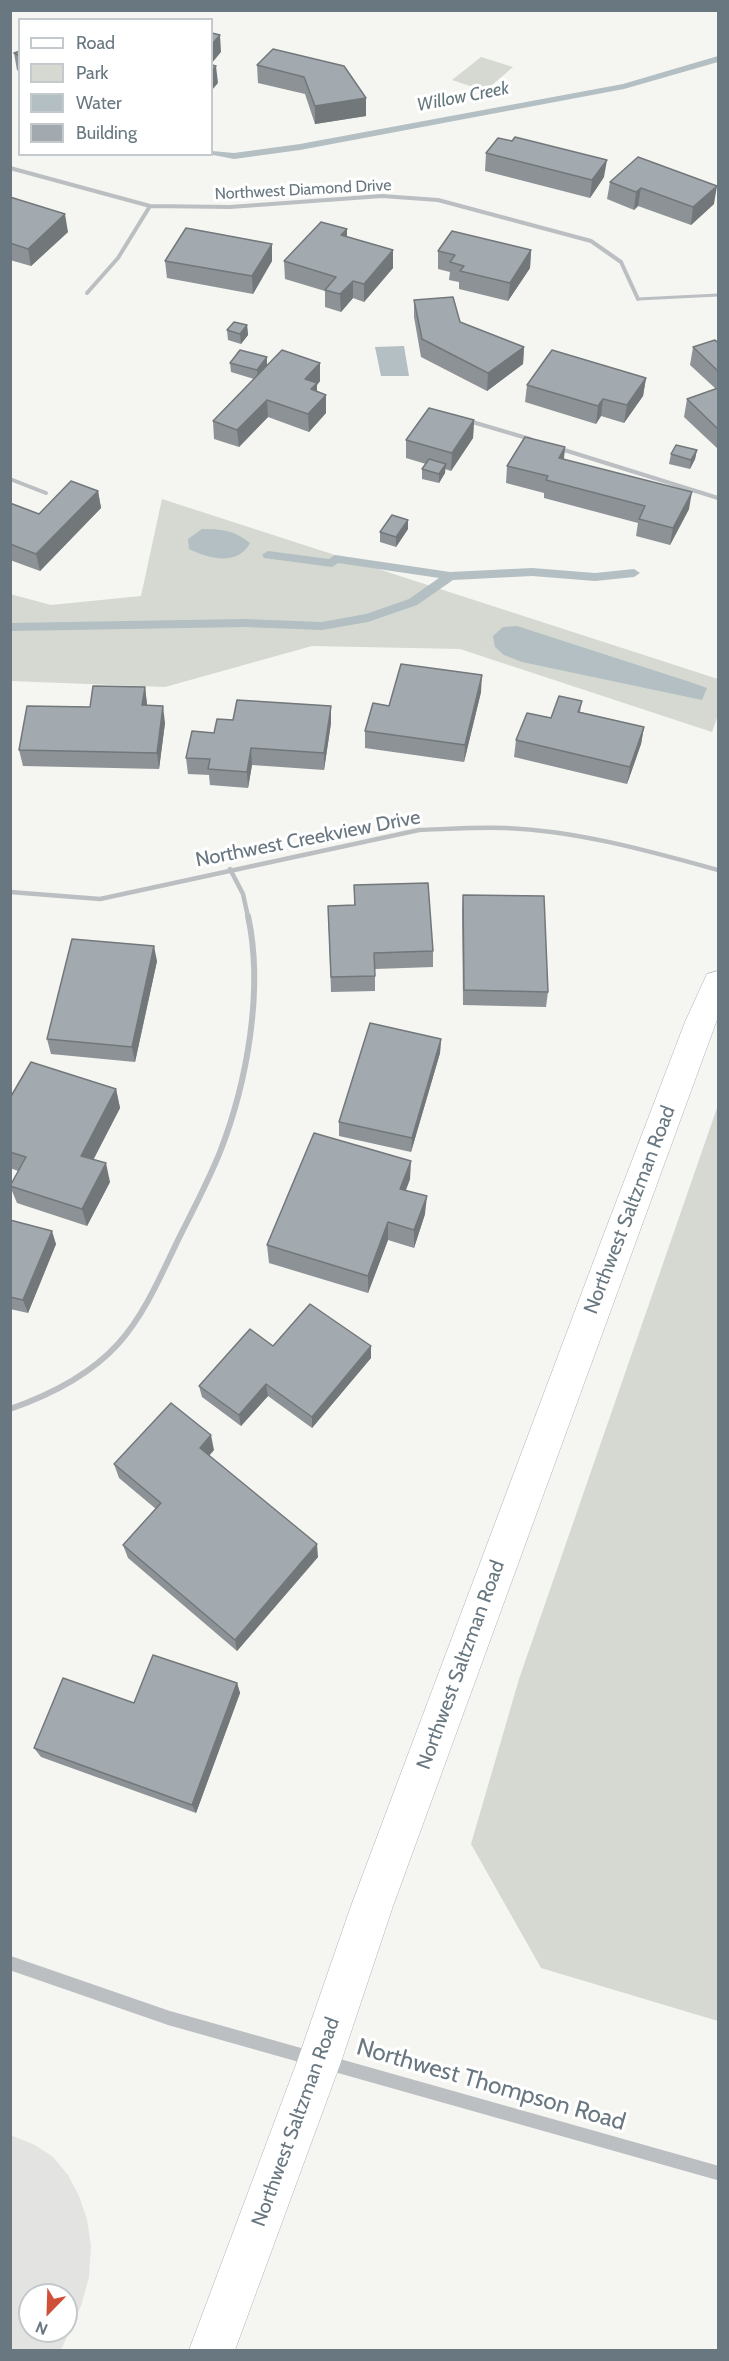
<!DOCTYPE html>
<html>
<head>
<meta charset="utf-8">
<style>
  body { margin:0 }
  #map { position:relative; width:729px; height:2361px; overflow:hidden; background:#f5f5f2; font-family:Cabin,sans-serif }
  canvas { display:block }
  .frame { position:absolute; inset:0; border:12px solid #687780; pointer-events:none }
  .legend { position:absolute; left:18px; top:18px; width:195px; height:138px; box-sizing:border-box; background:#fff; border:2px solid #c3c9cc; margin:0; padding:8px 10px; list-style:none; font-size:18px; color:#687780 }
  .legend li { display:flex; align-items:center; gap:12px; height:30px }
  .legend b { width:30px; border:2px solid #c3c9cc }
  .north { position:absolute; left:18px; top:2283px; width:60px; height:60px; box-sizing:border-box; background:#fff; border:2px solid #c3c9cc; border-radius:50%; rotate:203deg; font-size:16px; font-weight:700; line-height:24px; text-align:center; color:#687780 }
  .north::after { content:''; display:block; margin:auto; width:21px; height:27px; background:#cf5039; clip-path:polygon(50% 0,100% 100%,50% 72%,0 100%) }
</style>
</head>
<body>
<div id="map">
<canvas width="729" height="2361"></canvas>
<div class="frame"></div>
<ul class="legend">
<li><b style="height:8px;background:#fff"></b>Road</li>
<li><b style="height:16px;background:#d5d9d2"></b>Park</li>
<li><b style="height:16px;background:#b3bfc2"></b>Water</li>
<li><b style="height:16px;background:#a3aaaf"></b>Building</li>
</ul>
<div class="north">N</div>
</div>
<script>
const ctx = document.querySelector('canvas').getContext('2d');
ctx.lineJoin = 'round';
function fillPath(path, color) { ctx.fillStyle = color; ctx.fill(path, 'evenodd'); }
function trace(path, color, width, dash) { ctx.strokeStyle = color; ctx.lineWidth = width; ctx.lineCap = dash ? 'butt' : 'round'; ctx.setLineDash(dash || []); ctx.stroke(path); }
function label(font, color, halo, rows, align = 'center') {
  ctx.font = font + ' Cabin,sans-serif'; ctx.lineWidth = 6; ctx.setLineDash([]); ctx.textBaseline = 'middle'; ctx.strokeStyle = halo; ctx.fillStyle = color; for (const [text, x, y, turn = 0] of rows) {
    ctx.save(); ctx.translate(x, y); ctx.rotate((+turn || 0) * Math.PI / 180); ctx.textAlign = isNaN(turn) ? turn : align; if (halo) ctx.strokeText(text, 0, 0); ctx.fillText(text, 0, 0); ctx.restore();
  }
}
const built = new Path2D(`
  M10 2135 35 2145 53 2157 68 2175 79 2196 87 2219 91 2246 89 2277 81 2306 61 2350H11ZM30 2295H66V2331H30Z`);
const green = new Path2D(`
  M481 57 513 67 485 91 452 80Z
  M162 499 718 679V715L712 732 460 649 312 646 165 687 11 681 10 594 51 605 141 596Z
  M718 1105V2021L541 1968 471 1844 519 1679Z`);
const water = new Path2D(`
  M404 346 409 376H381L375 347Z
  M202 529C221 529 234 530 250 543 238 566 209 559 189 549L188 539Z
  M517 626 690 682 707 688 702 700 522 662 504 655 495 647 493 636 503 627Z`);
const stream = new Path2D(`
  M718 56V62L624 89 300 150 234 159 208 154H212V151L234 153 300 144 623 84Z
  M268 551 329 559 335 555 450 572 532 568 595 573 634 569 640 573 634 577 595 581 532 576 453 580 417 605 368 622 322 630 244 627 10 631V623L244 619 322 622 366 614 409 599 439 578 338 563 332 567 264 558 262 555Z`);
const serviceFar1 = new Path2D(`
  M638 299 718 295`);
const service = new Path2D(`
  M469 421 530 439
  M561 449 718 498
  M10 479 46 493`);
const minorFar2 = new Path2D(`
  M10 168 150 206 230 207 382 196 438 200 591 241 621 262 638 299
  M87 293 118 258 150 206`);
const minorFar1 = new Path2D(`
  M230 869 243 894 248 917
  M10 892 100 899 419 830C448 829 477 827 506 828 578 831 649 851 718 870`);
const minor = new Path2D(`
  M10 1409C50 1395 89 1376 118 1344 145 1314 161 1275 179 1238 193 1210 208 1182 220 1152 247 1083 264 989 248 916`);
const tertiary = new Path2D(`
  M10 1963 169 2018 718 2173`);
const secondary = new Path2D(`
  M718 971V1017L393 1906 342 2059 235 2350H189L298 2059 351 1906 602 1239 685 1022 707 974Z`);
const wall = new Path2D(`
  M273 49 366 116 315 124 305 94 258 83 257 65Z
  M20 51V72L17 70 14 53Z
  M486 153 604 177 590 198 485 171Z
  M610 182 714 204 691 225 638 206 634 210 607 199Z
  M10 197 68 232 31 266 10 260Z
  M347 229V237L393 250V268L364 302 353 298 341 312 325 307V291L285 279 284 261Z
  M531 250 530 268 508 301 459 289V282L449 280 450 272 438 269V251Z
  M165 261H272L253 294 167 278Z
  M414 300 460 322 524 347 523 364 487 391 421 357 414 317Z
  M247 325 248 335 241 344 228 340 227 330Z
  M718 343V449L684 417 687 399 716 389 690 365 693 347Z
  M230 363 267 365 320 363V381L317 385V392L326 395V413L309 432 268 417 239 447 214 439 213 421 254 379 231 372Z
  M646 378 643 396 624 423 601 416 596 424 525 402 527 385Z
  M474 420 473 438 451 471 445 469V473L439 483 422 479V469L426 464 406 458V440Z
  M565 447 564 459 689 509 670 545 636 536 638 523 544 498V493L506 483 507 466Z
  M697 450 695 459 690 469 669 464 671 454Z
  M98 491 101 508 40 571 10 560V503L39 514Z
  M408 529 396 547 380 542V532Z
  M145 687 147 705 165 723 159 769 23 766 19 750 90 707Z
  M481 692 464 762 365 748V731L389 706Z
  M582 701 580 712 644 727 641 744 627 784 514 757 516 740 551 718Z
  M331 723 324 770 252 765 248 788 210 785 209 775 188 774 186 758 214 733Z
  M354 885 433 951V967L375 969V991L331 992 328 906 354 905Z
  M463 895 548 992 546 1007 463 1005 462 911Z
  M157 961 135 1062 51 1054 47 1039Z
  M441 1039 440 1053 411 1152 339 1136V1122Z
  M116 1089 120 1108 93 1160 110 1182 87 1226 17 1203 10 1186 18 1171 10 1168V1098Z
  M410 1179 406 1190 425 1214 414 1248 388 1240 368 1293 269 1263 267 1245Z
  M10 1220 56 1244 28 1313 10 1309Z
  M273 1346 371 1358 312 1428 268 1396 241 1426 202 1397 199 1386Z
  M214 1450 209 1456 318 1557 237 1651 128 1558 123 1545 156 1509 119 1478 114 1464Z
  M237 1683 240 1693 196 1813 41 1757 34 1748 134 1703Z`);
const shadedWall = new Path2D(`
  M220 35 221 52 212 63V44Z
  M216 66 218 83 212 90V71Z
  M366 98V116L315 124V106Z
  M607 160 604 177 590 198 592 180Z
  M717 186 714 204 691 225 693 207Z
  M641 188 638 206 634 210 636 192Z
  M65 214 68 232 31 266 28 249Z
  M347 229V247L341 235Z
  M272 244V261L253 294 252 276Z
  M393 250V268L364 302V284Z
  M531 250 530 268 508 301 510 283Z
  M353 281V298L341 312 340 294Z
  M247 325 248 335 241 344 240 334Z
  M524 347 523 364 487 391 488 373Z
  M267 357V367L258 380 257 370Z
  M320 363V381L317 385V401L305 379Z
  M646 378 643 396 624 423 627 405Z
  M326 395V413L309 432 308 414Z
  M603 399 601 416 596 424 598 406Z
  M267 400 268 417 239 447 237 430Z
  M474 420 473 438 451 471 452 453Z
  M565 447 563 465 559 458Z
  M697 450 695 459 690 469 691 460Z
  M446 464 445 473 439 483V474Z
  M98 491 101 508 40 571 36 554Z
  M692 492 689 509 670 545 673 528Z
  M408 520V529L396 547V537Z
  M482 675 481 692 464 762 465 745Z
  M145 687 147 704 144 722 142 705Z
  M163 706 165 723 159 769 157 753Z
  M331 706V723L324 770V753Z
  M644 727 641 744 627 784 630 767Z
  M251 748 252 765 248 788 247 772Z
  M154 946 157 961 135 1062 132 1047Z
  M441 1039 440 1053 411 1152 412 1138Z
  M116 1089 120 1108 86 1174 81 1156Z
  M411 1161 410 1179 399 1207 400 1189Z
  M106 1163 110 1182 87 1226 82 1209Z
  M427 1196 425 1214 414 1248V1230Z
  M388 1222V1240L368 1293V1276Z
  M52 1231 56 1244 28 1313 23 1300Z
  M371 1346V1358L312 1428V1417Z
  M266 1384 268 1396 241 1426 239 1415Z
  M211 1435 214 1450 203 1462 200 1448Z
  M317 1544 318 1557 237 1651 235 1640Z
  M237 1683 240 1693 196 1813 192 1805Z`);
const building = new Path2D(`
  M212 33 220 35 212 44Z
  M273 49 344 66 366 98 315 106 304 77 257 65Z
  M20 51V56L14 53Z
  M212 65 216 66 212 71Z
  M515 137 607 160 592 180 486 153 498 138 512 141Z
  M638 157 717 186 693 207 641 188 636 192 610 182Z
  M10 197 65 214 28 249 10 243Z
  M321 222 347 229 341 235 393 250 364 284 353 281 340 294 325 290 336 277 284 261Z
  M186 228 272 244 252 276 165 261Z
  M452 231 531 250 510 283 460 271 464 266 450 262 455 255 438 251Z
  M453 297 460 322 524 347 488 373 422 339 414 300Z
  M234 322 247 325 240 334 227 330Z
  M715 340 718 343V371L693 347Z
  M240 350 267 357 257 370 230 363Z
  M282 350 320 363 305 379 317 383 311 389 326 395 308 414 267 400 237 430 213 421Z
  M552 350 646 378 627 405 603 399 598 406 527 385Z
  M718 388V429L687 399Z
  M429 408 474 420 452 453 406 440Z
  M525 437 565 447 559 458 692 492 673 528 639 519 645 506 546 480 548 476 507 466Z
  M676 445 697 450 691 460 671 454Z
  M429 459 446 464 439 474 422 469Z
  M71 481 98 491 36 554 10 544V503L39 514Z
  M392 515 408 520 396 537 380 532Z
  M401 664 482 675 465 745 365 731 373 703 389 706Z
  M93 686 145 687 142 705 163 706 157 753 19 750 27 706 90 707Z
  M559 696 582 701 578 712 644 727 630 767 516 740 527 713 551 718Z
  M237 700 331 706 324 753 251 748 247 772 208 769 210 759 186 758 192 731 214 733 217 719 233 720Z
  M428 883 433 951 374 953 375 976 331 977 328 906 355 905 354 885Z
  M463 895 544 896 548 992 464 990Z
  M72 939 154 946 132 1047 47 1039Z
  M370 1023 441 1039 412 1138 339 1122Z
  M31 1062 116 1089 81 1156 106 1163 82 1209 10 1186 26 1157 10 1152V1098Z
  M314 1133 411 1161 400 1189 427 1196 414 1230 388 1222 368 1276 267 1245Z
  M10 1220 52 1231 23 1300 10 1297Z
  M310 1304 371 1346 312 1417 266 1384 239 1415 199 1386 250 1329 273 1346Z
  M171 1403 211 1435 200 1448 317 1544 235 1640 123 1545 161 1503 114 1464Z
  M153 1655 237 1683 192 1805 34 1748 63 1678 134 1703Z`);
const farStreetnames = [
  ["Northwest Diamond Drive",303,190,-3]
];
const farWaternames = [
  ["Willow Creek",463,97,-11]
];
const streetNames = [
  ["Northwest Creekview Drive",308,839,-11],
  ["Northwest Saltzman Road",630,1210,-69],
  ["Northwest Saltzman Road",461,1665,-70],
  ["Northwest Saltzman Road",296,2122,-70]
];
const nearStreetnames = [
  ["Northwest Thompson Road",491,2085,16]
];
fillPath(built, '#e3e4e2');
fillPath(green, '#d5d9d2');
fillPath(water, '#b3bfc2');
fillPath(stream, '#b3bfc2');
trace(secondary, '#adb3b7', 1);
trace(serviceFar1, '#bbbfc2', 3);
trace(service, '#bbbfc2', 4);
trace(minorFar2, '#bbbfc2', 4);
trace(minorFar1, '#bbbfc2', 4.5);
trace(minor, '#bbbfc2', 6);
trace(tertiary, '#bbbfc2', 14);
fillPath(secondary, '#fff');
fillPath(wall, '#8c9296');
fillPath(shadedWall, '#72777a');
fillPath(building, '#a3aaaf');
trace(building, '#72777a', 1.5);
label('16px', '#687780', '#fff', farStreetnames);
label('italic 18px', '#63777c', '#fff', farWaternames);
label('20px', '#687780', '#fff', streetNames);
label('24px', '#687780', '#fff', nearStreetnames);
</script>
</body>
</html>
